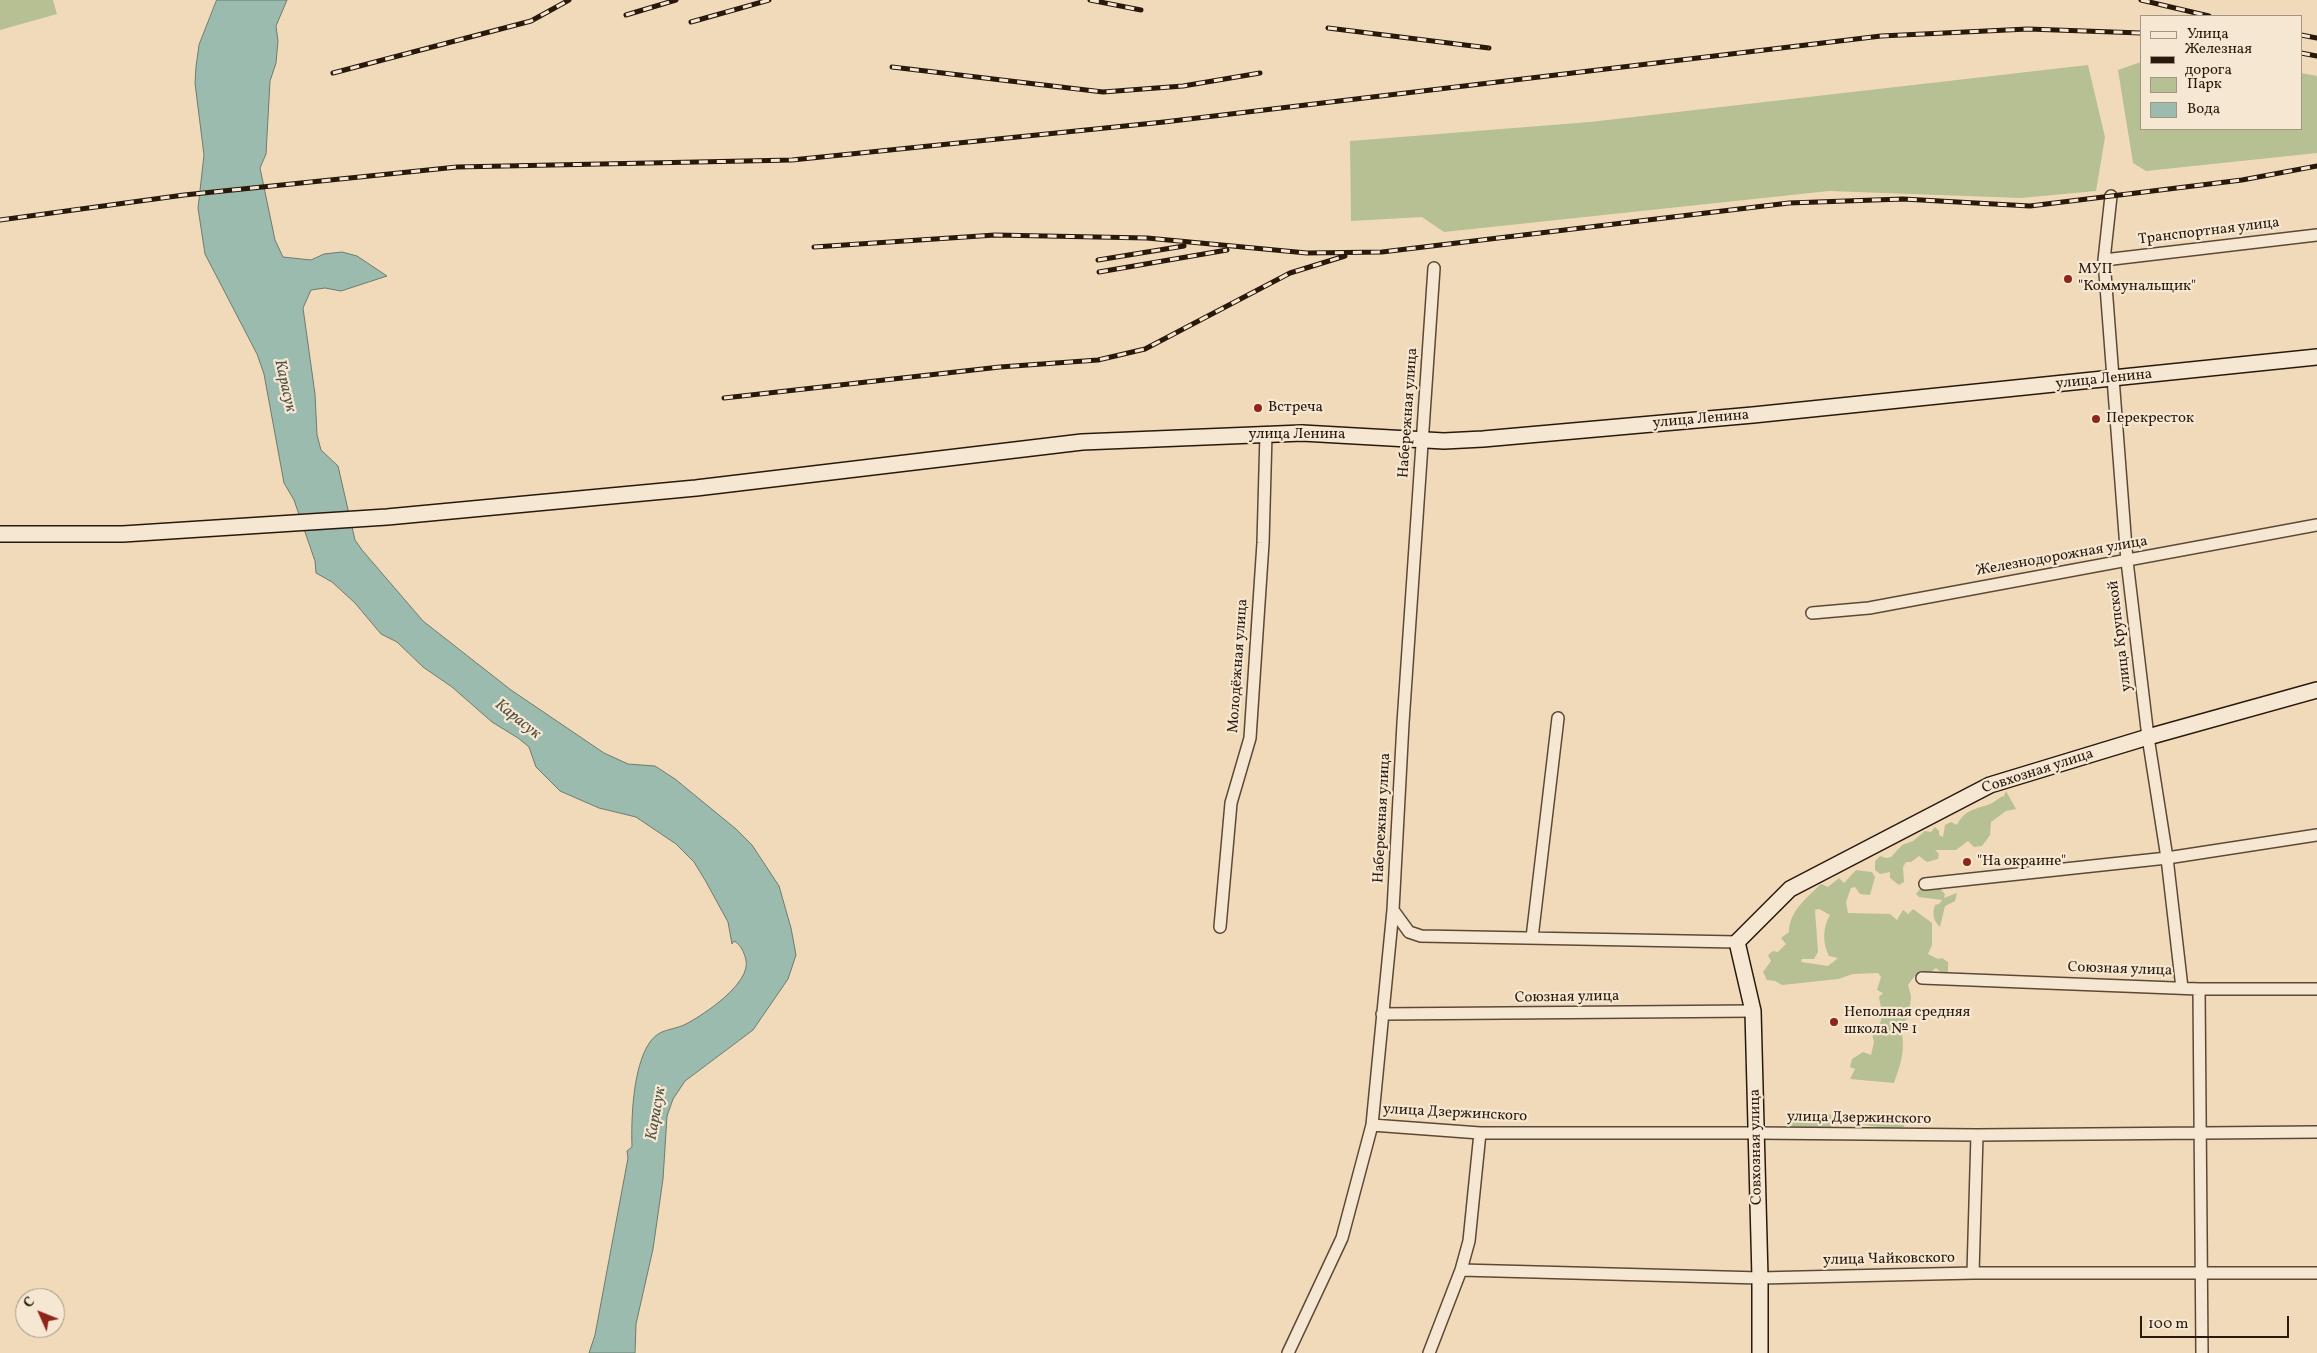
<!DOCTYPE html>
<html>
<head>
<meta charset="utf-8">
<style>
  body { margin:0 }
  #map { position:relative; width:2317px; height:1353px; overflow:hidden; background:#f1dab9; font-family:Vollkorn,serif }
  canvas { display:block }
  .legend { position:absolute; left:2140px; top:15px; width:162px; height:115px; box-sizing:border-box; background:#f6e7d2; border:1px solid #a49583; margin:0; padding:6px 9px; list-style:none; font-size:15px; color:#29190d }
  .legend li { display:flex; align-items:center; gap:10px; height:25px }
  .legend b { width:25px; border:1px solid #a49583 }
  .north { position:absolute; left:15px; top:1288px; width:50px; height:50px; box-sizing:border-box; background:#f6e7d2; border:1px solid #a49583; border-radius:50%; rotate:314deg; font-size:14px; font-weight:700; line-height:20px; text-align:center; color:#29190d }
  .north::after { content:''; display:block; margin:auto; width:18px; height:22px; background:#8f2418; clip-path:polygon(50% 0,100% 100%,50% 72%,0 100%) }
  .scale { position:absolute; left:2140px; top:1316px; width:149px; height:22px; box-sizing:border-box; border:2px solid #29190d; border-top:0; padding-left:6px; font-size:15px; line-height:18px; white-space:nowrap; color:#29190d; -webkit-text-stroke:4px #f6e7d2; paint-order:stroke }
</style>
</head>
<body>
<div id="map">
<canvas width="2317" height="1353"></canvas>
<ul class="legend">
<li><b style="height:6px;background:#f6e7d2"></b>Улица</li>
<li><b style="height:6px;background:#29190d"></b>Железная дорога</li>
<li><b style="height:14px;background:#b6c092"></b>Парк</li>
<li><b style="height:14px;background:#9bbbaf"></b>Вода</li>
</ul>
<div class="north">С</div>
<div class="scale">100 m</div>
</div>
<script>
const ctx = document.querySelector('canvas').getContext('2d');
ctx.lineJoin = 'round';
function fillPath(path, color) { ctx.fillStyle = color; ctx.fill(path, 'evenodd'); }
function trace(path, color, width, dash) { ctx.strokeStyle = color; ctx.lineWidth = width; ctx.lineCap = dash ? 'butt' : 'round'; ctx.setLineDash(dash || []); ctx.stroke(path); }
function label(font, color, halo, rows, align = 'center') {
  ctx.font = font + ' Vollkorn,serif'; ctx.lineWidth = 4.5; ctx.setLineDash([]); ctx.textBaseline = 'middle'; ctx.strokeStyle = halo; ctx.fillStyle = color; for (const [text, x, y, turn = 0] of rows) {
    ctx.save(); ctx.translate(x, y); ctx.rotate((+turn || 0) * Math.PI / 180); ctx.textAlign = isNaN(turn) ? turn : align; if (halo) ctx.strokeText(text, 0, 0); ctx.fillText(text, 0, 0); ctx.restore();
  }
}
const green = new Path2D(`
  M0 0H53L57 14 0 30Z
  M2141 62V129H2301V73L2317 76V153L2146 171 2133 163 2118 70Z
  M2088 65 2105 137 2096 191 2021 198 1829 191 1444 232 1422 217 1351 221 1350 141 1590 122Z
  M2006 791 2016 809 2006 811 1991 822 1990 835 1982 846 1974 847 1968 841 1956 850H1935L1939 854 1938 859 1927 862 1919 856 1911 862H1906L1903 867 1904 882 1899 885 1890 878V872L1880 874 1875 870V861L1880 856 1886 858 1891 857 1902 845 1913 841 1925 831 1931 832 1935 827 1939 831V835L1943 837 1945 825 1951 822 1957 825C1964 810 1976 809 1990 804 1995 802 1998 798 2004 796Z
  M1856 870 1872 872 1875 877 1870 895 1860 894 1855 887 1851 888 1846 902 1848 913 1890 914 1897 920 1903 910 1908 914 1913 909 1932 923V945L1928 954 1938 959 1942 958 1948 962V973L1941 972 1936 968 1931 972 1917 973 1908 985 1911 996 1909 1018 1900 1024C1906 1047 1902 1061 1894 1083L1850 1079 1855 1069 1850 1067 1852 1059 1863 1052 1871 1055 1874 1042 1871 1030C1887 1024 1881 1010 1879 997L1883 993 1877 990 1881 977 1878 973 1853 974 1838 979 1782 985 1775 981 1767 980 1763 972 1771 961 1768 955 1773 951 1778 952 1786 944 1781 938 1789 932C1789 911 1807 898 1821 884L1828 887 1839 878 1844 883ZM1819 909 1830 915C1823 926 1822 943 1829 956L1838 958 1828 966 1801 962 1802 959H1814L1818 952 1815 910Z
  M1922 886 1940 889 1945 894 1944 898 1957 893 1955 901 1945 906 1940 927C1933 920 1932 914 1935 905L1939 904 1942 900 1919 897 1916 894Z
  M1826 1112 1831 1115 1832 1129 1824 1131 1790 1127 1788 1123 1790 1122 1789 1116 1796 1114 1799 1118Z
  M1895 1113 1901 1115 1905 1121 1904 1127C1887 1129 1874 1127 1857 1123V1120L1866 1117 1869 1121 1878 1115 1888 1116 1893 1122Z`);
const water = new Path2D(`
  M217 0H287L276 26 278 41 276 63 270 81 266 154 260 168 275 240 283 257 311 260 324 254 342 252 357 256 387 276 341 291 325 288 311 290 303 308 315 394 317 435 321 450 338 466 355 540 362 550 423 621 511 690 604 753 628 764 655 766 675 779 736 829 752 845 779 886 791 928 796 955 788 979 753 1030 685 1081 673 1099 667 1116 663 1179 653 1249 636 1324 635 1353H589L595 1335 628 1158 627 1151 632 1147C631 1118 633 1066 650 1042 660 1028 672 1031 686 1024 705 1014 751 983 746 960 744 952 741 945 734 941L732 944 728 922 705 880 694 862 676 844 636 817 599 808 560 791 536 767 529 747 518 738 492 722 452 687 423 667 397 642 381 634 355 603 332 582 316 573 315 561 294 500 284 483 264 374 257 354 205 254 198 208 204 155 195 83 196 67 199 45Z`);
const street = new Path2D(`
  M2111 196 2104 260 2127 561 2148 737 2167 858 2182 988
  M2104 260 2317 235
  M1812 613 1869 608 2317 525
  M1925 884 2167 858 2317 835
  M1393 910 1409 932 1421 936 1737 942
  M1220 927 1231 803 1250 738 1263 543 1266 434
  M1532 938 1558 718
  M1922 978 2199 989H2317
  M2199 989 2202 1353
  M1382 1014 1753 1011
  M1372 1125 1480 1133H1757L1977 1135 2317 1132
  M1461 1270 1760 1278 1973 1273H2317
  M1973 1273 1977 1135
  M1288 1353 1342 1238 1372 1125 1393 910 1403 723 1434 268
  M1429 1353 1461 1270 1469 1241 1480 1133`);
const secondary = new Path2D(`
  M0 534H123L387 517 696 488 1082 442 1302 433 1444 441 1483 439 1753 415 2317 357
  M1760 1353V1278L1753 1011 1737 942 1790 889 1990 785 2148 737 2317 690`);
const rail = new Path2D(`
  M1090 0 1141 10
  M2141 0 2209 16
  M626 15 676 0
  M691 22 769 0
  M1328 28 1489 48
  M2301 35 2317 38
  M2301 53 2317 56
  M892 67 1103 92 1183 86 1260 73
  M333 73 531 21 569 0
  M0 220 184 195 457 167 792 160 1164 122 1881 36 2028 29 2141 33
  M814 247 995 235 1147 238 1307 253 1382 252 1789 203 1903 199 2030 206 2242 180 2317 166
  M1098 260 1184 246
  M1099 272 1227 250
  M724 398 1000 367 1098 360 1145 349 1290 273 1345 256`);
const markers = [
  [2068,279,5,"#8f2418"],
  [1258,408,5,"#8f2418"],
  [2096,419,5,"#8f2418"],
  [1967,862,5,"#8f2418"],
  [1834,1022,5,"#8f2418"]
];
const streetNames = [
  ["Транспортная улица",2209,232,-7],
  ["улица Ленина",2104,380,-6],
  ["Набережная улица",1409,413,-86],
  ["улица Ленина",1701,420,-5],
  ["улица Ленина",1297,435],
  ["Железнодорожная улица",2062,557,-10],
  ["улица Крупской",2121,636,-97],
  ["Молодёжная улица",1239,666,-86],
  ["Совхозная улица",2038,772,-18],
  ["Набережная улица",1383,818,-87],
  ["Союзная улица",2120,970,2],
  ["Союзная улица",1567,998,-1],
  ["улица Дзержинского",1455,1114,3],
  ["улица Дзержинского",1859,1119,1],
  ["Совхозная улица",1757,1147,-91],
  ["улица Чайковского",1889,1260,-1]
];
const poiNames = [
  ["МУП",2078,270],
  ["\"Коммунальщик\"",2078,287],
  ["Встреча",1268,408],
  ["Перекресток",2106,419],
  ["\"На окраине\"",1977,862],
  ["Неполная средняя",1844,1013],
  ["школа № 1",1844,1030]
];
const waterNames = [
  ["Карасук",284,386,77],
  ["Карасук",517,720,38],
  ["Карасук",657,1114,-80]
];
fillPath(green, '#b6c092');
fillPath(water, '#9bbbaf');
trace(water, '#6d7a6e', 1);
trace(street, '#5b4938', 14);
trace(secondary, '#29190d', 18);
trace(street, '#f6e7d2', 11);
trace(secondary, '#f6e7d2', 15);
trace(rail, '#29190d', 5);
trace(rail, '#f6e7d2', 3, [9]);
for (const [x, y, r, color] of markers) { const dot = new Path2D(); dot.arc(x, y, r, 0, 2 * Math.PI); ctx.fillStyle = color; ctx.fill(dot); trace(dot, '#f6e7d2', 2); }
label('15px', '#29190d', '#f6e7d2', streetNames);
label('15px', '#29190d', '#f6e7d2', poiNames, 'left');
label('italic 16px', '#515246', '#f6e7d2', waterNames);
</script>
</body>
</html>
